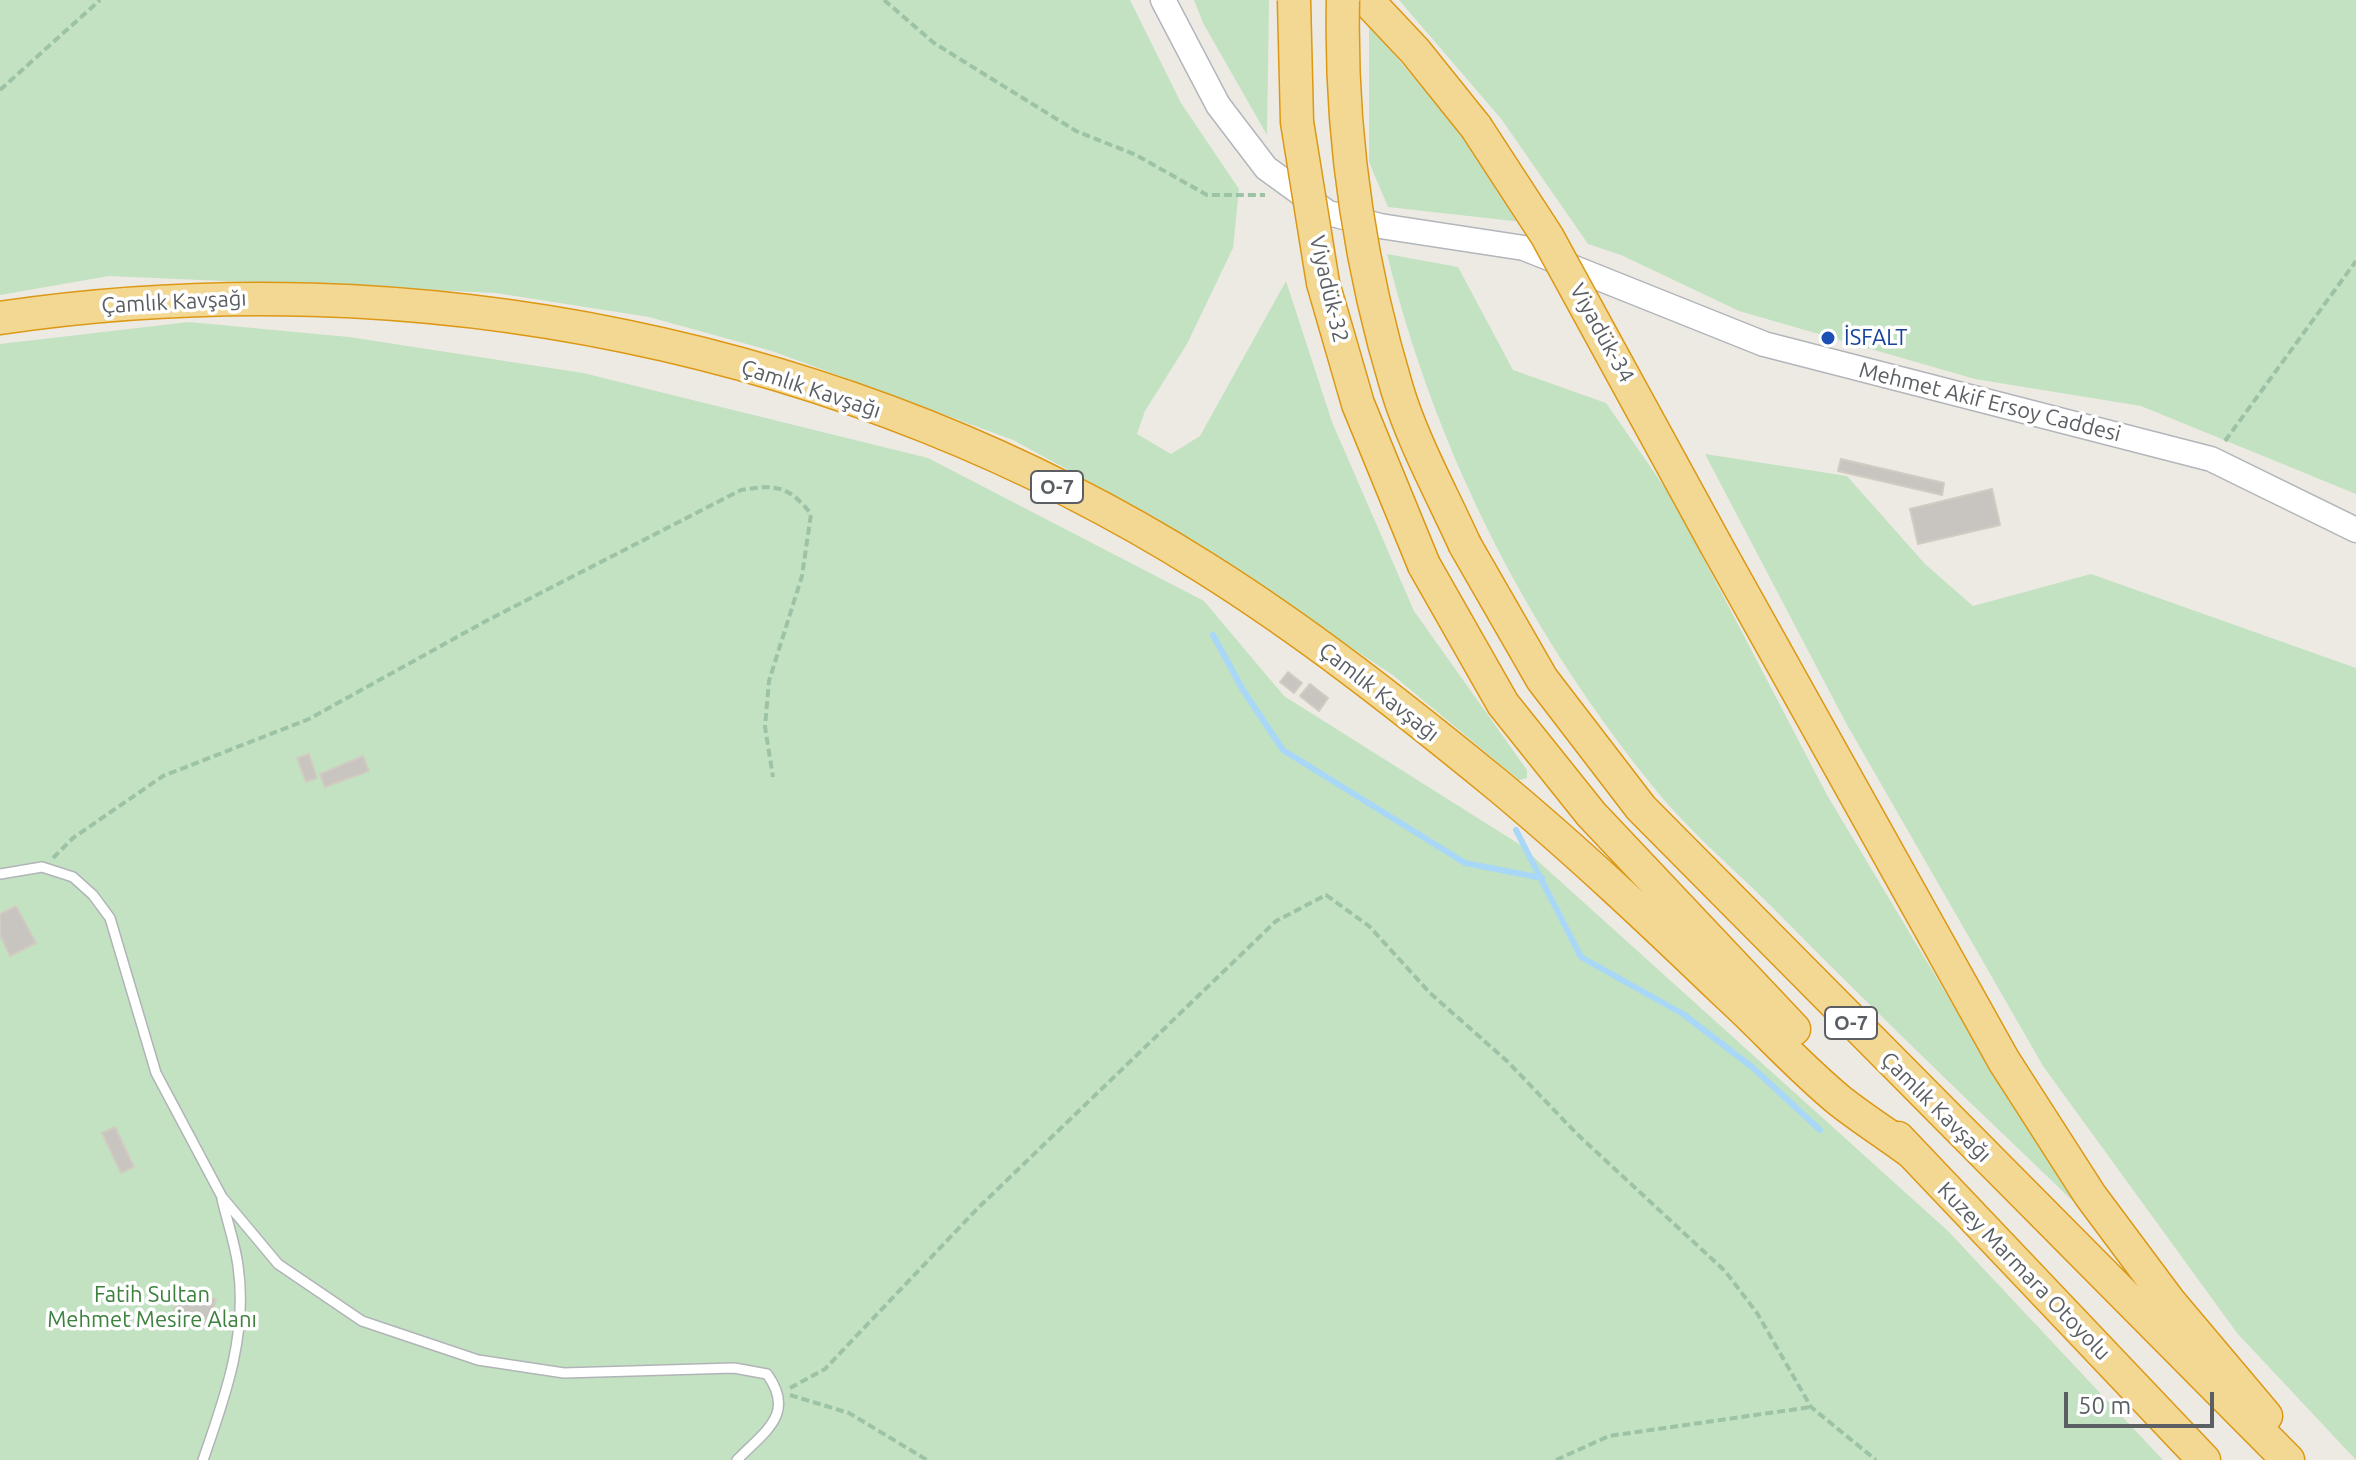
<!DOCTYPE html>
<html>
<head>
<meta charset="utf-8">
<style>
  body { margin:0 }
  #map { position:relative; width:2356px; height:1460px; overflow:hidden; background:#edeae3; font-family:Ubuntu,sans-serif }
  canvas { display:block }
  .scale { position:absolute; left:2064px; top:1392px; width:150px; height:36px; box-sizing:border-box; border:4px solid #5b5f63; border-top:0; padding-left:10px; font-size:24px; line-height:28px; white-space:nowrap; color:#5b5f63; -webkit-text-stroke:6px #fff; paint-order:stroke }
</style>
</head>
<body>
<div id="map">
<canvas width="2356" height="1460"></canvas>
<div class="scale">50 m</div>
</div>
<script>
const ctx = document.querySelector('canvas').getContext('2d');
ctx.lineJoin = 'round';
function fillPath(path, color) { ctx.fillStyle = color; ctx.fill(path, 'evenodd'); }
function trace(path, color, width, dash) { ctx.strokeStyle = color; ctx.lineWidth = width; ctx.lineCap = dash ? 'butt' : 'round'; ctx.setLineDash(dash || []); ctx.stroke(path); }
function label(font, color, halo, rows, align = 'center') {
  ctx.font = font + ' Ubuntu,sans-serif'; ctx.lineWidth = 7; ctx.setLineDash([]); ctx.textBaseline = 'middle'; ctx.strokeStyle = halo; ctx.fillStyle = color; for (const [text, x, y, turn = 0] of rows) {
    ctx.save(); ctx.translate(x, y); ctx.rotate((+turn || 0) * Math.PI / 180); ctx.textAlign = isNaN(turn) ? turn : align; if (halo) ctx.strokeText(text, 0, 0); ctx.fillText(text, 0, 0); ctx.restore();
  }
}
const green = new Path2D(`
  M0 0H1130L1181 103 1239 189 1233 248 1187 344 1145 411 1137 434 1171 454 1200 436 1286 281 1332 422 1414 611 1527 770V778L1519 780 1394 676 1153 516 1013 440 772 351 649 317 496 293 109 276 0 295Z
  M1194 0H1269L1267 135 1203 23Z
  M1399 0H2356V494L2141 406 1975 379 1739 311 1621 255 1588 244 1502 120Z
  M1369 25 1469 143 1522 222 1388 207 1369 162Z
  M1387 254 1458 267 1513 370 1606 403 1672 498 1827 795 1999 1082 2107 1234C1995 1126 1882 1019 1773 908 1731 866 1683 826 1647 779 1524 625 1434 446 1387 254Z
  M189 322 349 337 583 373 928 458 1204 601 1284 696 1519 844 1948 1231 2163 1460H0V344Z
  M1705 454 1847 476 1925 564 1973 606 2091 574 2356 668V1460L2237 1333 2043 1066 1846 723Z`);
const stream = new Path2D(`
  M1213 635 1243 690 1283 750 1465 863 1542 878
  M1516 830 1581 957 1683 1014 1752 1067 1820 1130`);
const building = new Path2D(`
  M1841 459 1944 483 1942 495 1838 471Z
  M1992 489 2000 525 1918 544 1910 509Z
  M1288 672 1302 683 1294 693 1280 682Z
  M1310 684 1328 698 1319 711 1300 696Z
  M309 754 317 778 306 782 297 758Z
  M363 756 369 771 325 787 320 774Z
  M16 906 36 943 10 956 0 935V914Z
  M115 1127 134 1167 121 1173 102 1133Z
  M179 1289 216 1299 209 1326 173 1316Z`);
const path = new Path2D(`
  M884 0 934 43 1076 131 1136 155 1207 195H1265
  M0 90 100 0
  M2225 441 2356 261
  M53 858 73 838 163 776 309 719 486 621 741 490C776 484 789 486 811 514L802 576 769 681 765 727 773 777
  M790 1388 825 1369 978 1208 1276 921 1326 895 1369 926 1430 993 1507 1061 1577 1134 1725 1271 1757 1313 1811 1407 1876 1460
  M790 1395 849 1413 927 1460
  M1556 1460 1609 1436 1811 1407`);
const lane = new Path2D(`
  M0 874 42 867 73 877 93 895 110 918 156 1073 222 1197 278 1264 362 1321 478 1360 564 1373 734 1368 767 1374C796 1414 765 1431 737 1460
  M203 1460C225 1397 248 1334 238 1266 235 1243 227 1221 222 1199`);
const secondary = new Path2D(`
  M1163 0 1218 105 1266 168 1328 213 1380 226 1524 248 1764 344 2211 459 2356 530`);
const highway = new Path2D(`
  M1367 0 1415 51 1476 127
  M0 318C414 257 850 344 1205 568 1307 632 1402 707 1495 783 1576 850 1653 923 1729 996 1766 1030 1801 1069 1840 1101 1863 1119 1888 1135 1911 1152
  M1465 545 1542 679 1641 808 2288 1460
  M1716 545 2004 1061 2090 1195 2169 1301 2266 1416
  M1424 565 1503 704 1591 814 1794 1029
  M1898 1138 2204 1460`);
const highwayBridge = new Path2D(`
  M1294 0 1297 122 1323 283 1358 404 1424 565
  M1343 0C1340 131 1359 263 1397 389 1413 442 1442 494 1465 545
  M1476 127 1547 236 1716 545`);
const markers = [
  [1828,338,8,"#1a4fb4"]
];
const shields = [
  [1057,487,52],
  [1851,1023,52]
];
const shieldNames = [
  ["O-7",1057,487],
  ["O-7",1851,1023]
];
const streetNames = [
  ["Viyadük-32",1329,289,77],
  ["Çamlık Kavşağı",174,302,-3],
  ["Viyadük-34",1602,333,61],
  ["Çamlık Kavşağı",811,389,18],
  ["Mehmet Akif Ersoy Caddesi",1990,402,14],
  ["Çamlık Kavşağı",1379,692,38],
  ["Çamlık Kavşağı",1936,1107,45],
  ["Kuzey Marmara Otoyolu",2024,1271,46]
];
const transitNames = [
  ["İSFALT",1844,338]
];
const parkNames = [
  ["Fatih Sultan",152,1295],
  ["Mehmet Mesire Alanı",152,1320]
];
fillPath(green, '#c3e2c2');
trace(stream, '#a9d7f7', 6);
fillPath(building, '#c8c5c0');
trace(building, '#d1ccc2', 2);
trace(lane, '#b1b4b7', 12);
trace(secondary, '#b2b6ba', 27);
trace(highway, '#dc9815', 35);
trace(path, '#9cc3a6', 4, [8, 4]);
trace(lane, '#fff', 9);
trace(secondary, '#fff', 24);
trace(highway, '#f3d894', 32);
trace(highwayBridge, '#dc9815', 35, []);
trace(highwayBridge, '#f3d894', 32);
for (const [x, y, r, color] of markers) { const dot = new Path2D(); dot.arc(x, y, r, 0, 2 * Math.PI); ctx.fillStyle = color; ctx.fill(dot); trace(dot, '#fff', 3); }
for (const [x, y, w] of shields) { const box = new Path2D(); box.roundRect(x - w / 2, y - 16, w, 32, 6); ctx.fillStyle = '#fff'; ctx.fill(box); trace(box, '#5b5f63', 2); }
label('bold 20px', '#5b5f63', null, shieldNames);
label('22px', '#5b5f63', '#fff', streetNames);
label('22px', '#164399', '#fff', transitNames, 'left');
label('22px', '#3d813e', '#fff', parkNames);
</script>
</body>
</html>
